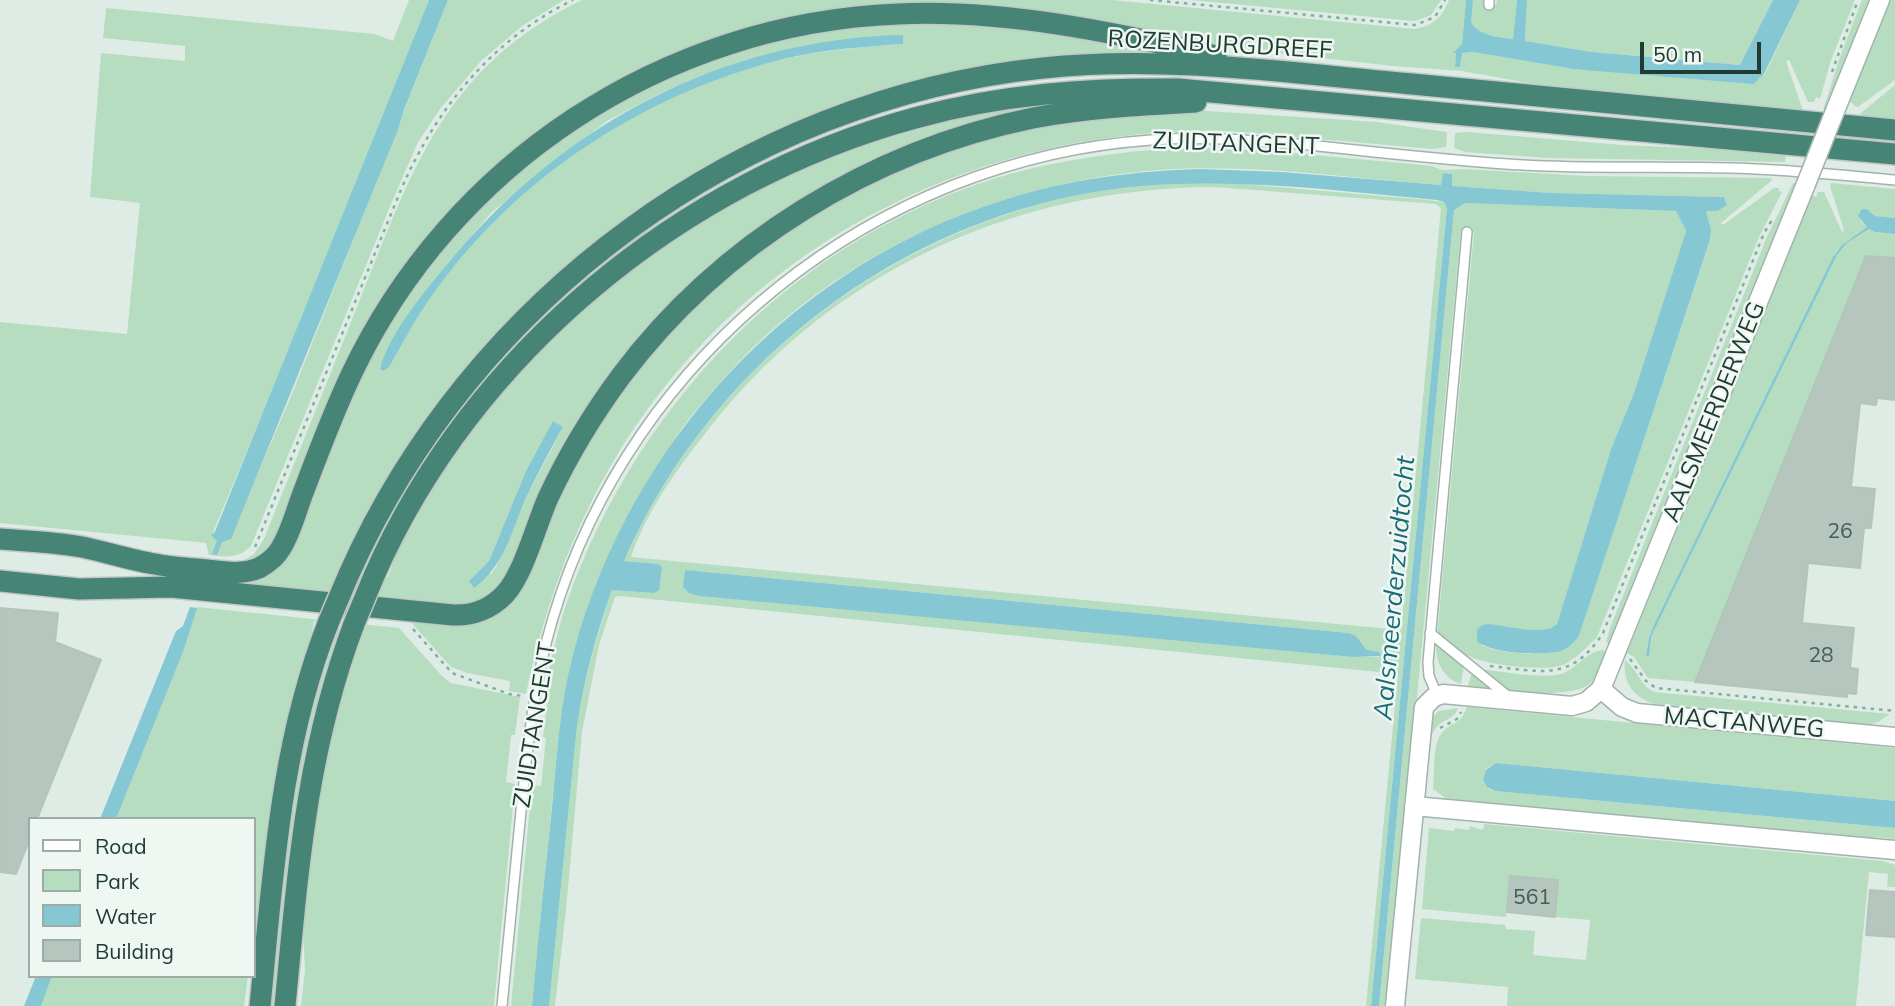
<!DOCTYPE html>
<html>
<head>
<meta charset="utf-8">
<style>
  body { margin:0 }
  #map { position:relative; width:1895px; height:1006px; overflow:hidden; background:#dfebe5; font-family:Mulish,sans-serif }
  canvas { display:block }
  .legend { position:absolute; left:28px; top:817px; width:228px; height:161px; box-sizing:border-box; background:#eff7f3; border:2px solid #9caca6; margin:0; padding:9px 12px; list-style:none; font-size:21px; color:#203b33 }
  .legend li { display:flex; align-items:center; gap:14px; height:35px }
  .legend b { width:35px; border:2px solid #9caca6 }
  .scale { position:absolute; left:1640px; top:42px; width:121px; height:32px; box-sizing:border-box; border:4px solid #203b33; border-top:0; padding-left:9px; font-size:21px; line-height:24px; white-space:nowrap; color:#203b33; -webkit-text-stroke:5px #eff7f3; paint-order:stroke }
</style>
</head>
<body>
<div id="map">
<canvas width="1895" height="1006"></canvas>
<ul class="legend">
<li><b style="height:9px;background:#fff"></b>Road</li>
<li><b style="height:19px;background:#b7ddc1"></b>Park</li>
<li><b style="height:19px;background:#85c7d2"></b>Water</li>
<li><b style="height:19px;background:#b4c6be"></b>Building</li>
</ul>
<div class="scale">50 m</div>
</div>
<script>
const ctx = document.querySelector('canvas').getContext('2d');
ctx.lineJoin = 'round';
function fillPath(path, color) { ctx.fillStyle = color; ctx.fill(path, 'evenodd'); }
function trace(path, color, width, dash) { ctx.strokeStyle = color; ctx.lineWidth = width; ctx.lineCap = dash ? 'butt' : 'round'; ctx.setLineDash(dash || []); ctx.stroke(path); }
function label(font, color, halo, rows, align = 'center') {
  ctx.font = font + ' Mulish,sans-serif'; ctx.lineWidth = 5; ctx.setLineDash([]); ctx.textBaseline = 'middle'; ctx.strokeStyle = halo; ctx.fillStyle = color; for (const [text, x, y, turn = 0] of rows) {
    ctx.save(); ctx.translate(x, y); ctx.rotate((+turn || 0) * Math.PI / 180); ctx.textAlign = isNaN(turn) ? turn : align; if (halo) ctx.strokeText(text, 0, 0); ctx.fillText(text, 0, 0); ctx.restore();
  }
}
const green = new Path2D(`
  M409 0H429L268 401 214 530 215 537 222 542 256 478 294 389 448 0H564L522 26 481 61 440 109 418 142 391 204 251 546C238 559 226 557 209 555L206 543 197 542 0 523V322L127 334 140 203 90 197 101 53 185 61V46L103 38 106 8 374 34 393 41Z
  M582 0H1111L1415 29C1433 26 1443 17 1449 0H1466L1462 44 1456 53 1455 67 1462 53 1473 52 1573 69 1760 77 1764 76 1800 0H1855L1831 60 1820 99 1816 97 1814 102H1808L1789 60 1786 61 1802 108 1801 112 1574 91 1462 71 1393 66 1222 47 1048 20 893 9 627 80 422 251 274 545 253 562 240 563 254 554 264 539C294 463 325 388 355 312 410 177 440 69 582 0Z
  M1191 0H1441L1431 15 1415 21Z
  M1473 0H1483V5H1496L1497 0H1517L1513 39C1502 37 1475 37 1471 23 1469 17 1472 7 1473 0Z
  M1527 0H1773L1740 65 1592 52 1525 41Z
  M1862 0H1870L1825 110H1823L1840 57Z
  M1890 0H1895V80L1858 107 1853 106 1854 104 1849 102Z
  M933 18 1135 43 1134 54 1038 60 694 175 660 197 576 259 529 301 482 351 454 383 409 445 373 505 336 574 387 578 391 570 393 559C411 525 429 491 451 459 569 288 749 165 951 118 990 109 1032 106 1071 100L878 164 654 330 495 593 469 606 206 586 259 574 361 365 459 222 590 113 759 40ZM902 35V44C865 47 829 50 792 57 645 88 512 180 427 303 413 323 401 345 389 367L384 371 380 367 415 305 452 258 492 212 607 121 661 93 700 76ZM553 422 563 427 526 498 496 567 492 573 469 581 489 561 526 471Z
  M1895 85V120L1860 117 1861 113Z
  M1192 110 1377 122 1447 132 1446 147 1433 149 1228 131C976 125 738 247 610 467 569 538 543 614 526 694L509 691 510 681 467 673 451 667 408 619 485 616 627 377 735 265 870 178 1012 128Z
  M1467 132 1622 145 1786 152 1785 162 1549 158 1465 152 1454 148 1455 133Z
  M1195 148 1261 150 1432 166 1442 170 1463 169 1586 176 1772 178 1771 181 1721 223 1723 225 1774 188H1779V191L1782 192 1759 237 1597 637C1587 647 1576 659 1563 665 1544 672 1482 665 1465 654L1461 660 1464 665 1461 684C1444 678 1437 665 1436 648L1474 232 1461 230 1388 1006H1379L1454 209 1465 203 1676 211 1686 231 1634 393 1611 449 1557 624C1545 637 1505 626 1488 624L1481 645C1498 654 1538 655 1557 652 1566 651 1574 643 1579 636L1710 241 1711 230 1705 211 1720 210 1727 205 1724 197 1551 193 1452 186V174L1443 173 1442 185C1348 178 1252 163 1158 170 992 183 828 257 718 385 704 401 689 417 677 436 658 466 644 501 629 533 610 572 585 611 574 652 561 701 557 753 552 803 545 871 539 938 532 1006H511L532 785 541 786 546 738 543 737 548 698H543C550 667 556 635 566 605 639 394 813 221 1033 168 1087 156 1140 149 1195 148Z
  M1178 183 1244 184 1428 200 1444 202 1447 208 1371 1006H1366L1398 674 620 596 615 597 599 645 582 732 566 910 555 1006H549L577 726C584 679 597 635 612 590L654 593 657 564 624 561C705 377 871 243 1067 197 1104 189 1141 186 1178 183ZM1214 187 1436 204 1441 208 1401 630 631 557C646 514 673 474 701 439 824 275 1010 188 1214 187ZM685 570 1349 633 1356 636 1368 651H1376L1379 657H1353L684 587Z
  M1793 183H1796L1611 645 1606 642 1610 628 1766 239Z
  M1831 183 1895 189V218L1875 216 1867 209 1860 220 1867 227 1837 250 1649 636 1646 656 1650 639 1837 255 1847 243 1869 229 1875 232 1895 234V258L1866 256 1695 682 1648 678 1634 657 1627 653 1812 195 1816 197 1818 192H1824L1842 232 1844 230 1830 186Z
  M197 607 399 628 442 676 451 683 520 697 515 735H511L506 782 515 784 494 1006H301L305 970 303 928 311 835 331 725 364 627 314 621 254 946V819H116L183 652 188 628Z
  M339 627V637L312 728 298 796 276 1006H269C281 877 293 749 339 627Z
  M1603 650 1608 652C1603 664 1599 678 1588 685 1566 700 1495 690 1468 686L1471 675 1479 669C1499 671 1542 679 1561 674 1577 669 1587 651 1603 650Z
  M1625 660C1637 669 1640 685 1654 692L1890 714 1878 722 1867 725 1655 704C1634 698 1622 682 1625 660Z
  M1467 707 1895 748V801L1496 763 1486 769 1483 779 1489 789 1495 791 1895 828V839L1875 837 1874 840 1448 800 1433 789C1435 773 1432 747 1441 734 1451 720 1459 729 1467 707Z
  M1458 708C1454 720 1444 718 1437 727 1426 739 1428 762 1426 777L1425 767 1430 719 1439 711Z
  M1484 824 1883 861 1895 865V887H1887L1888 874 1869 872 1856 1006H1507L1508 987 1415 979 1421 918 1505 925 1506 929 1535 931 1533 955 1586 960 1590 920 1555 917 1510 876 1506 917 1422 909 1429 828 1454 831 1455 828 1469 830 1470 826 1483 830Z
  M52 976H248L244 1006H41Z`);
const water = new Path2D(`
  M429 0H448L404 110 397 132 231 539 222 542 217 555 212 554 217 541 211 535 214 534Z
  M1466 0H1473L1471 22C1478 36 1498 37 1513 39L1517 0H1527L1525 41 1592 52 1740 65 1773 0H1800L1763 76 1760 77 1754 84 1573 69 1473 52 1462 53 1460 67H1455L1456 53H1453L1462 44Z
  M903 35V44C864 47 825 49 787 58 642 94 512 179 427 303 413 323 402 345 389 367L384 371 380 369C388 336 423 293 445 267 559 127 720 39 903 35Z
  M1201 169 1282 172 1441 185 1443 173 1452 174V186L1551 193 1724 197 1727 205 1718 211H1706L1711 230 1710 240 1579 636C1574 643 1566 651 1557 652 1539 655 1491 654 1477 641V630L1482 625 1488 624C1506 625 1544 637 1557 624L1611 449 1634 393 1686 231 1676 211 1465 203 1454 210 1379 1006H1371L1447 208 1444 202 1437 200C1340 191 1240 178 1142 186 917 205 714 355 624 561L658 564 662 567 659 590 654 593 612 590C596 634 584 680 577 726L549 1006H532C538 940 545 873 552 807 557 755 560 701 574 651 632 439 794 265 1004 200 1068 179 1135 171 1201 169Z
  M1862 209H1867L1875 216 1895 218V234L1875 232 1869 229 1847 243 1837 255 1651 637 1649 656H1646L1649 637 1654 625 1833 257 1841 246 1867 227 1858 216Z
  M553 421 563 427C549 451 537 475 525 500 511 533 504 566 474 588L469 581 489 561 526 471Z
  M685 570 1349 633 1356 636 1367 650 1379 652 1381 656 1353 657 700 596 689 593 683 587Z
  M190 607 197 608 183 652 116 819H100L176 631 183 626Z
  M1496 763 1895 801V828L1495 791 1487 787 1483 779 1486 770Z
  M36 976H52L41 1006H24Z`);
const building = new Path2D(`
  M1866 256 1895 258V400L1877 398 1876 405 1860 403 1851 487 1875 489 1871 528H1864L1860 568 1808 563 1802 623 1854 628 1850 668 1858 669 1856 694 1847 693V697L1695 682Z
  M0 608 58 613 55 642 101 660 37 819H30V838L16 874 0 872Z
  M1510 876 1558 880 1555 917 1507 912Z
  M1870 890 1895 892V937L1866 935Z`);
const path = new Path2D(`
  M1150 0 1415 25 1435 17 1445 0
  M1832 72 1858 0
  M255 547 400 192C435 110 491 40 573 0
  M413 629 452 673 509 694 523 696
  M1630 659 1646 681 1656 688 1895 711
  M1490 666C1540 671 1571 683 1603 633L1764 233 1772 220
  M1440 728 1457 719 1461 712`);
const service = new Path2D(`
  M1489 5V0
  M1430 633 1510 698
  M1437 695 1429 676 1428 662 1467 232
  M502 1006C508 944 514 882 520 821 527 752 533 684 553 618 632 353 876 159 1151 140 1207 136 1262 141 1318 146 1386 153 1454 161 1523 165 1591 169 1660 166 1729 168 1784 169 1840 175 1895 180`);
const minor = new Path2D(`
  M1835 111 1880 0
  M1601 689 1622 707 1637 713 1895 737
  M1414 806 1895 850
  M1395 1006 1424 707 1434 697 1443 694 1572 706 1586 702 1601 689 1806 184`);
const trunk = new Path2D(`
  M0 539C27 541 55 542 82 547 106 552 130 560 155 564 172 568 190 568 207 570 224 572 242 575 259 568 268 563 276 557 281 548 291 532 296 511 303 493 318 453 333 413 351 375 451 163 664 23 898 14 1002 9 1114 32 1216 56
  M349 574C472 298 742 99 1043 68 1166 55 1290 73 1412 84 1573 99 1734 114 1895 130
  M374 576C472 353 682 181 915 118 1002 94 1089 88 1178 89L1895 154
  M0 581 79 589 171 587 453 615C472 616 491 609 505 594 524 573 536 525 548 498 568 455 593 414 621 376 721 243 871 151 1033 118 1087 108 1141 105 1196 102
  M260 1006C273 876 280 744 329 621
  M285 1006C298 871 306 752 354 624`);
const minorBridge = new Path2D(`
  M1806 184 1835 111`);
const trunkBridge = new Path2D(`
  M329 621 349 574
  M354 624 374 576`);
const numberNames = [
  ["26",1840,532],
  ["28",1821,656],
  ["561",1532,898]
];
const streetNames = [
  ["ROZENBURGDREEF",1220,45,3],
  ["ZUIDTANGENT",1236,144,2],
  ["AALSMEERDERWEG",1714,412,-68],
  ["MACTANWEG",1744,723,5],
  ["ZUIDTANGENT",535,725,-81]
];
const waterNames = [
  ["Aalsmeerderzuidtocht",1395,588,-85]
];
fillPath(green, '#b7ddc1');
fillPath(water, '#85c7d2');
fillPath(building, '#b4c6be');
trace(building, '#b1c5bc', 2);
trace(service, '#a2b3ac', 12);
trace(minor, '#a2b3ac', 21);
trace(trunk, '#c1c8c6', 24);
trace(path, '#7eb09f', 2.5, [3.5, 5]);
trace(service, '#fff', 9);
trace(minor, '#fff', 18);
trace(trunk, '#468576', 21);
trace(minorBridge, '#a2b3ac', 21, []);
trace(trunkBridge, '#c1c8c6', 24, []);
trace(minorBridge, '#fff', 18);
trace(trunkBridge, '#468576', 21);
label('21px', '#455e56', null, numberNames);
label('24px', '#203b33', '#eff7f3', streetNames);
label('italic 26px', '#186a79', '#eff7f3', waterNames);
</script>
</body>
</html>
